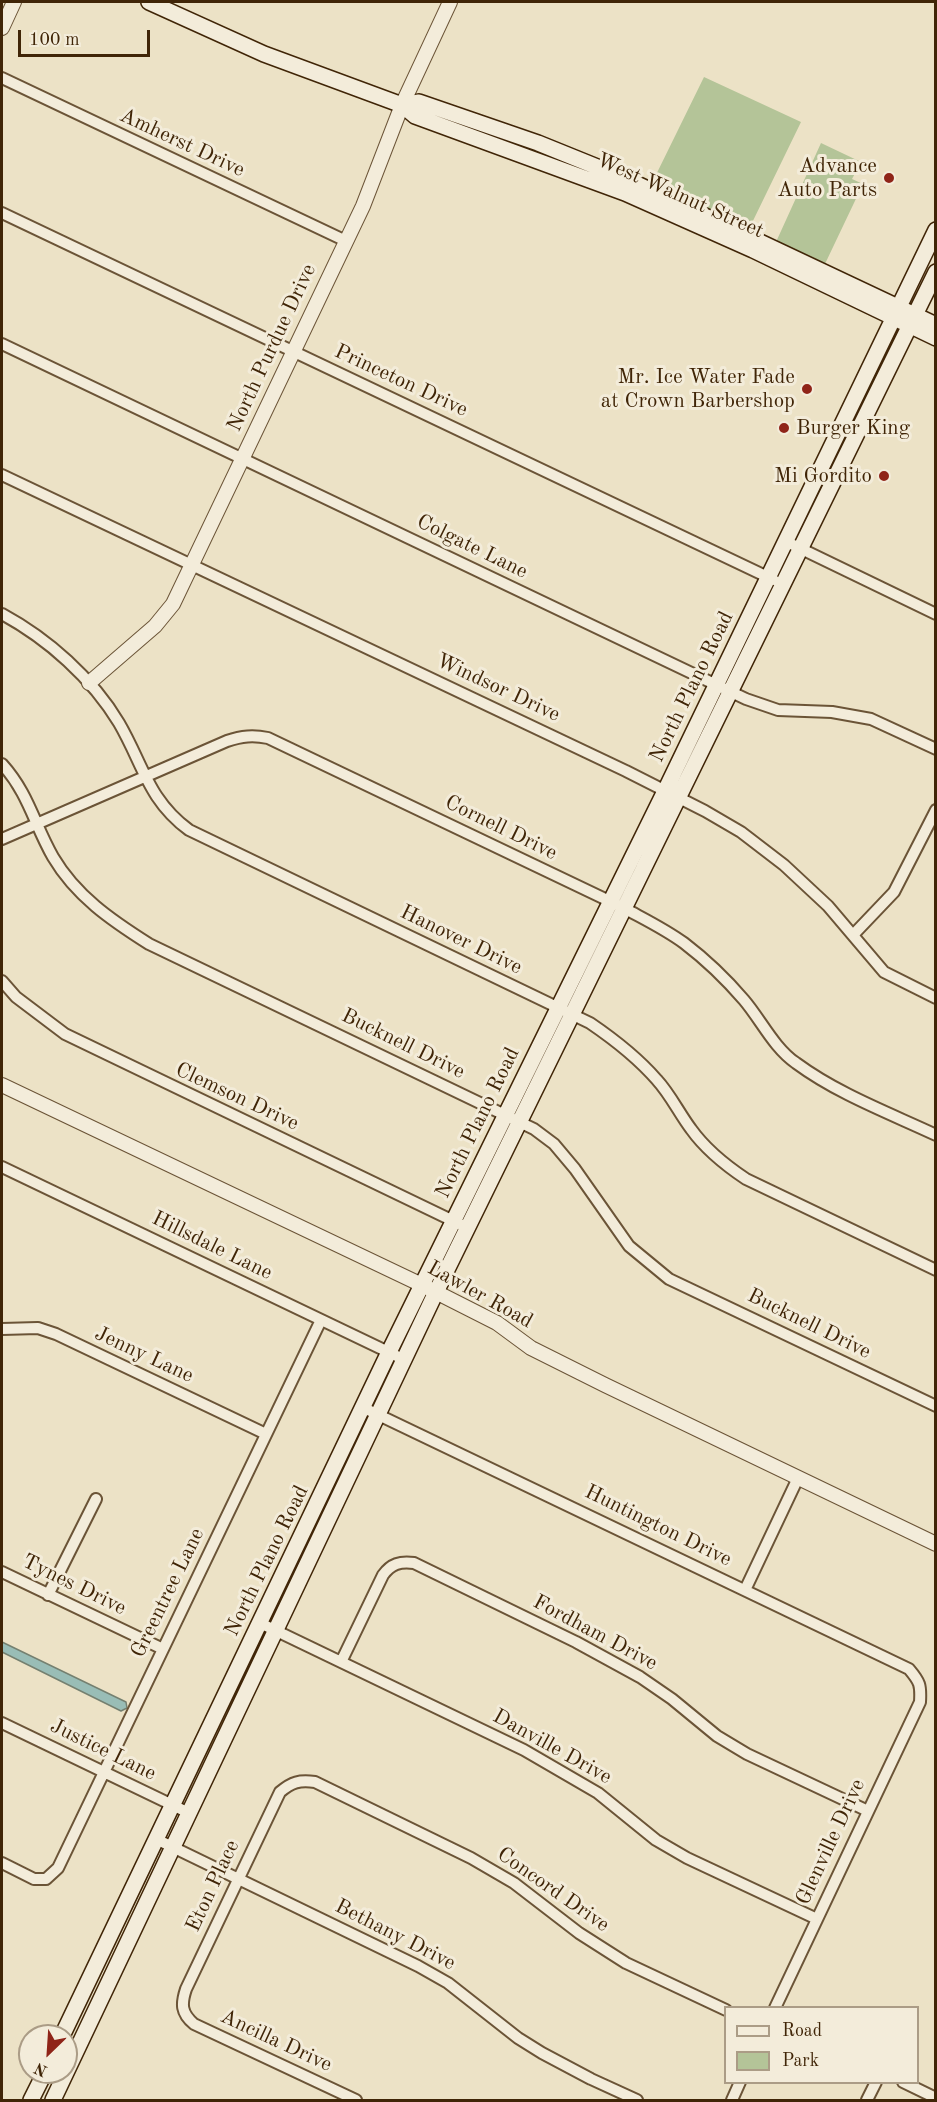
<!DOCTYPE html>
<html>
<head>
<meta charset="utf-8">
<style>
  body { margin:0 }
  #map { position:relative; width:937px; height:2102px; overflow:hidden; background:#ece2c6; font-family:"Old Standard TT",serif }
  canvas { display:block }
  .frame { position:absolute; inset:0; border:3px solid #402507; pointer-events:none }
  .legend { position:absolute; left:724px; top:2006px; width:195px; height:78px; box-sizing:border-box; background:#f3ecda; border:2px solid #ab9c86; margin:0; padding:8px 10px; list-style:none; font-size:18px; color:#402507 }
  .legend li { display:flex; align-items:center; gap:12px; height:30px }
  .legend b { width:30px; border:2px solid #ab9c86 }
  .north { position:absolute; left:18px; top:2024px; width:60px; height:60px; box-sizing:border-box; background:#f3ecda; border:2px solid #ab9c86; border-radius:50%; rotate:205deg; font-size:16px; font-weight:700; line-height:24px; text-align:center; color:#402507 }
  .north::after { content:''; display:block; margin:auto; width:21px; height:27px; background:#8f2418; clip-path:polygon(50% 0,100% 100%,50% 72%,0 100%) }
  .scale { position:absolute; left:18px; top:30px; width:132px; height:27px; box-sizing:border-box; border:3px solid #402507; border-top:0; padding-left:8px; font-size:18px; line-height:21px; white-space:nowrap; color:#402507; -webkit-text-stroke:4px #f3ecda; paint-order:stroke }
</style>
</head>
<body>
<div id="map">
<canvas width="937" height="2102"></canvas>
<div class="frame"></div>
<ul class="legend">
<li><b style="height:8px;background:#f3ecda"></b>Road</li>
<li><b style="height:16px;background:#b4c498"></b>Park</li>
</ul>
<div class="north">N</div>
<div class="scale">100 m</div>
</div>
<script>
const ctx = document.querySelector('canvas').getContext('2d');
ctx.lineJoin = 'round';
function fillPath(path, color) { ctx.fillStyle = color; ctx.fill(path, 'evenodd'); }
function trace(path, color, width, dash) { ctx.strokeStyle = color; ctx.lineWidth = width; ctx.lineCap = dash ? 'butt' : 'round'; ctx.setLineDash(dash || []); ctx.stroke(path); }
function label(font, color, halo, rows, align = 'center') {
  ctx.font = font + ' "Old Standard TT",serif'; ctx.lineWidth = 6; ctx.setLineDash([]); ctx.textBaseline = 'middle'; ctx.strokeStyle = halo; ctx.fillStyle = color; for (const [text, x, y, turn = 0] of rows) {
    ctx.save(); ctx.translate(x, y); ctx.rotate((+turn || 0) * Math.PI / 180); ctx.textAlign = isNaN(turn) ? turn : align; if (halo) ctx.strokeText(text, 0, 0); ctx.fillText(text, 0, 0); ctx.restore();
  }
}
const green = new Path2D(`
  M704 77 801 122 749 229 651 185Z
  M821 143 861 162 852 179 863 184 824 266 776 242Z`);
const water = new Path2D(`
  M2 1642 126 1702 127 1708 121 1711 2 1652Z`);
const minor = new Path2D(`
  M2 78 346 241
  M2 213 774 580
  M2 344 746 699 778 710 832 712 871 719 936 749
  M2 475 626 771 705 811 741 832 784 865 828 906 884 972 936 998
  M785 541 936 614
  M2 614C48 639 92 678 119 723 143 764 148 800 189 830L590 1023C615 1040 637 1057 657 1080 670 1094 679 1113 691 1129 706 1150 725 1165 746 1179L936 1270
  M2 764C29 794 34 824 53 857 76 896 111 920 149 944L534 1129 554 1144 575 1169 629 1246 669 1279 936 1406
  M2 839 227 741C242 736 253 735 268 738L624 908C644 919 665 929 684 943 705 959 726 979 744 1000 761 1020 774 1048 796 1063 838 1094 889 1113 936 1135
  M853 935 894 892 936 810
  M2 981 16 997 65 1034 468 1228
  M2 1167 405 1360
  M2 1329 38 1328 56 1334 266 1434
  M364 1408 909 1669C920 1682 921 1685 920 1702L775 2008
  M2 1572 163 1649
  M745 1590 798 1478
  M48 1595 96 1499
  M260 1623 524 1750 598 1793 656 1840 687 1858 817 1919
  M341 1662 383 1575C391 1564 400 1561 414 1563L576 1642 640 1677 672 1699 717 1736 747 1754 868 1811
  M2 1723 189 1813
  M156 1839 418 1966 448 1983 518 2038 542 2053 591 2079 637 2100
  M2 1863 34 1879H46L58 1868 321 1320
  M903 2082 936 2098
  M356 2100 194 2024C181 2013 181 2004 186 1989L280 1792C292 1782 299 1780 315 1782L471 1858 514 1883 579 1933 626 1963 726 2010
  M732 2100 740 2082
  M867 2100 876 2082`);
const tertiary = new Path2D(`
  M2 28 14 2
  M89 683 155 626 173 604 363 206 402 105 450 2
  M2 1085 422 1285 497 1323 531 1348 605 1385 936 1544`);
const secondary = new Path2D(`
  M149 2 264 54 402 105 415 116 625 193 753 250 936 338
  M402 105 419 102 538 143 622 177 936 325
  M62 2036 389 1352 665 791 936 230
  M31 2100 45 2072
  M53 2100 436 1292 936 272`);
const markers = [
  [889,178,6,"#8f2418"],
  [807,389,6,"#8f2418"],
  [784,428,6,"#8f2418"],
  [884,476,6,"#8f2418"]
];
const streetNames = [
  ["Amherst Drive",182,143,25],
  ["West Walnut Street",680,196,24],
  ["North Purdue Drive",272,348,-65],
  ["Princeton Drive",401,381,25],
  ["Colgate Lane",472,547,26],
  ["North Plano Road",692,687,-64],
  ["Windsor Drive",498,688,25],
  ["Cornell Drive",501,828,26],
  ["Hanover Drive",461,940,26],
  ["Bucknell Drive",403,1044,26],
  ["Clemson Drive",237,1097,25],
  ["North Plano Road",478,1123,-64],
  ["Hillsdale Lane",212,1246,26],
  ["Lawler Road",480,1295,29],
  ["Bucknell Drive",809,1324,26],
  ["Jenny Lane",144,1355,25],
  ["Huntington Drive",658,1526,26],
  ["North Plano Road",267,1561,-64],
  ["Tynes Drive",74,1585,26],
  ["Greentree Lane",168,1593,-64],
  ["Fordham Drive",595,1633,28],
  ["Danville Drive",552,1747,29],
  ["Justice Lane",103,1750,26],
  ["Glenville Drive",831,1842,-65],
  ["Eton Place",213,1886,-65],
  ["Concord Drive",553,1890,35],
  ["Bethany Drive",395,1935,27],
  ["Ancilla Drive",276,2041,25]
];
const poiNames = [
  ["Advance",877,166],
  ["Auto Parts",877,190],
  ["Mr. Ice Water Fade",795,377],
  ["at Crown Barbershop",795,401],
  ["Burger King",796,428,"left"],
  ["Mi Gordito",872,476]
];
fillPath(green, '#b4c498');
fillPath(water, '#99bdb6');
trace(water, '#758070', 1.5);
trace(minor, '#6b5437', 14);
trace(tertiary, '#6b5437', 16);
trace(secondary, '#402507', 18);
trace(minor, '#f3ecda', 10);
trace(tertiary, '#f3ecda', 14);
trace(secondary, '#f3ecda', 15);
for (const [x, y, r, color] of markers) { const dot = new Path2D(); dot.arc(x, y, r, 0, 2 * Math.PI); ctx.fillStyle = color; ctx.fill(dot); trace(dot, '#f3ecda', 2); }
label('21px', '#402507', '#f3ecda', streetNames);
label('21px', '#402507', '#f3ecda', poiNames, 'right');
</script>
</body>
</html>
